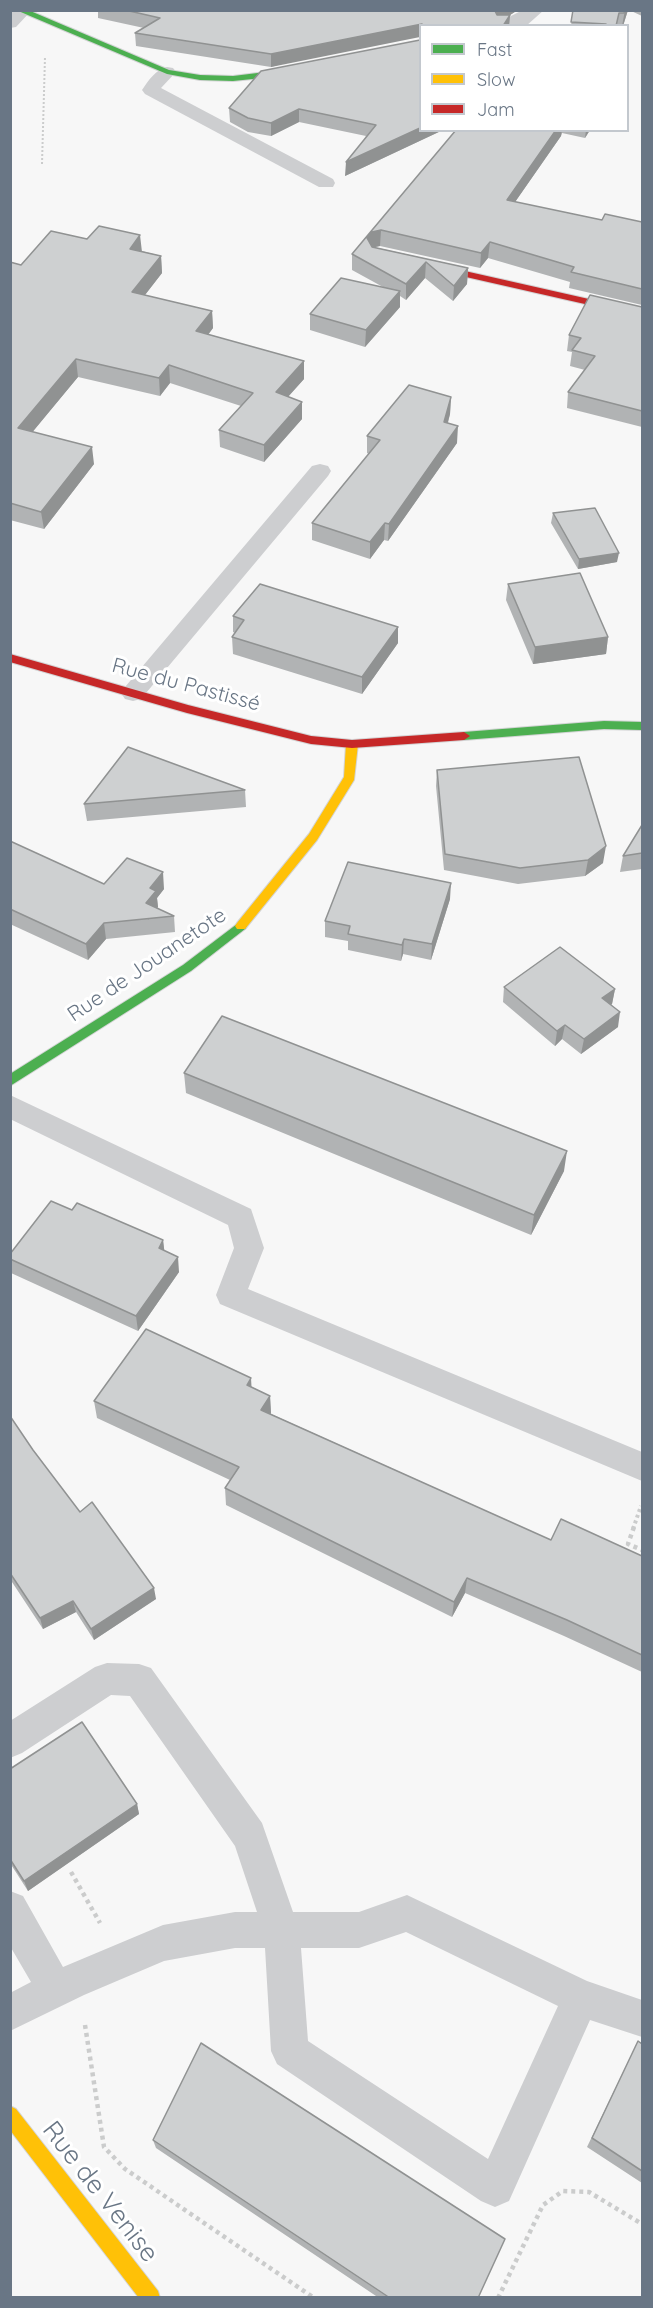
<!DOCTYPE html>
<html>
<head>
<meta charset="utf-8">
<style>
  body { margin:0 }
  #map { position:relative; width:653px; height:2308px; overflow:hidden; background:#f7f7f7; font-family:Quicksand,sans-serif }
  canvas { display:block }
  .frame { position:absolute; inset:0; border:12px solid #697685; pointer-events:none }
  .legend { position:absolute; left:419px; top:24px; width:210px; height:108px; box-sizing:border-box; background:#fff; border:2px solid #c3c8ce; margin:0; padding:8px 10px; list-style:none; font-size:18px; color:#697685 }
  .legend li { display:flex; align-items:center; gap:12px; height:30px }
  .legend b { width:30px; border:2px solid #c3c8ce }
</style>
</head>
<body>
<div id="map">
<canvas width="653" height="2308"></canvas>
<div class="frame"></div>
<ul class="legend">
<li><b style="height:8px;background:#4caf50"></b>Fast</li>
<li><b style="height:8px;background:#ffc107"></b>Slow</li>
<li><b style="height:8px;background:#c62828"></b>Jam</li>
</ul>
</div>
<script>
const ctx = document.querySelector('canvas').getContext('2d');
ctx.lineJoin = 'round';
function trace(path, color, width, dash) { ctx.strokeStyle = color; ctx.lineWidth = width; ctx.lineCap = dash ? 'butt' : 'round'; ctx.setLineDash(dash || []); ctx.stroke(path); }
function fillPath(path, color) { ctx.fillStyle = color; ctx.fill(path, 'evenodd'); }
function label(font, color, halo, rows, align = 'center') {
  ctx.font = font + ' Quicksand,sans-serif'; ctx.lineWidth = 6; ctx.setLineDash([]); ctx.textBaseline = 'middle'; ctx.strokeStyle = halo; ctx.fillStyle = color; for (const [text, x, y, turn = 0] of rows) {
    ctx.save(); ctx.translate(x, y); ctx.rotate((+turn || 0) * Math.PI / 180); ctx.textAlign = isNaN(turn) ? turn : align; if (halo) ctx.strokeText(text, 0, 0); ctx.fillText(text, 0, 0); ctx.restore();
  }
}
const pathFar2 = new Path2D(`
  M42 164 45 57`);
const pathFar1 = new Path2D(`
  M633 1529 641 1506`);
const path = new Path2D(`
  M634 1527 628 1544 642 1550
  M71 1872 100 1923
  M85 2025 104 2147 125 2169 314 2298
  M498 2298 543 2205 563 2191 589 2192 642 2224`);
const lane = new Path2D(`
  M14 10 30 12 16 27 10 28V14Z
  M167 67 173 68 176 72 161 88 333 179 335 183 333 187H319L145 94 142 90C149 80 155 70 167 67Z
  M320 464 328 466 331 471 328 476 141 699 133 701 125 699 121 693 125 687 312 466Z
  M10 1095 251 1209 264 1248 248 1289 642 1452V1481L220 1304 216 1295 234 1248 228 1225 10 1119Z
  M107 1663 139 1664 151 1668 262 1823 293 1912H359L407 1895 587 1981 642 2000V2037L590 2020 509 2201 495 2207 481 2201 277 2064 271 2051 265 1948H235L164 1961 84 1995 10 2031V1993L31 1982 10 1946V1891L23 1896 63 1967 163 1925 235 1912H257L235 1846 130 1696 111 1695 22 1753 10 1758V1721L95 1667ZM406 1932 558 2006 488 2159 308 2041 301 1948H359Z`);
const street = new Path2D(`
  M522 10H544L526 26H496C499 20 515 15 522 10Z`);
const fast = new Path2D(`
  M16 10H28L169 70 200 75 233 76 298 68 302 70 282 76 233 81 200 80 167 74Z
  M604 721 642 722V730L604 729 464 740 458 736 464 732Z
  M241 921 245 923 247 926 245 929 191 971 10 1086V1074L183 965Z`);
const slow = new Path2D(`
  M352 740 358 744 354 780 317 840 245 929H237L235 926 237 923 309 834 344 777 346 744Z
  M10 2106 16 2109 158 2291 160 2298H139L10 2130Z`);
const jam = new Path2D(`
  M425 262 642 311V317L422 267V263Z
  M10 654 188 705 311 736 352 740 464 732 470 736 464 740 352 748 311 744 187 713 10 662Z`);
const wall = new Path2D(`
  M93 10H518L510 15 509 26H420L271 67 136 46 135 33 144 28 98 18V11Z
  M573 10H628L623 26H571Z
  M629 10H642V16Z
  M420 40V130H443L345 176 366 136 299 122 271 136 248 132 230 122 229 108Z
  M456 130H590L585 138 562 133 561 136 515 202 602 220 642 222V305L569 288 570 282 488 258 480 268 380 246 374 247 468 268 467 284 453 301 425 278 406 300 400 296V307L365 347 310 330V314L383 287 352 270V254Z
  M142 251 161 256 162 273 145 295 212 311 213 328 208 335 304 361V379L288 397 302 419 264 462 220 447 219 430 241 406 170 383 160 396 78 377 32 432 94 464 44 529 10 520V262L21 265Z
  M642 307V427L567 408 568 392 585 370 570 366 572 352 567 351 569 335Z
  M451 397 450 414 448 423 457 443 388 541 384 540 370 559 312 540V523L369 454 367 453V436Z
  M553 513 617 562 578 569 551 523Z
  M508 584 608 637 606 654 533 664 506 600Z
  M233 616 398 627V643L362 694 233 654 232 637 235 633 233 632Z
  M437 770 603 863 585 876 518 884 444 870 436 786Z
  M245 790 246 807 87 821 84 804Z
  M642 825V869L620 872 623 856Z
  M10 841 104 884 164 889 157 898 158 907 157 908 174 916 175 932 106 939 88 960 10 924Z
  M450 899 431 960 403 954 401 961 348 950V941L325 937V921Z
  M504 987 615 989 612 1004 611 1005 618 1027 581 1054 562 1039 555 1046 503 1002Z
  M184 1073 564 1171 531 1235 186 1093Z
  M72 1210 163 1240 164 1250 179 1272 138 1331 11 1273 10 1254Z
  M252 1387 270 1396 271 1414 551 1540 642 1556V1672L564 1636 465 1593 452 1617 226 1505 225 1488 230 1480 97 1418 94 1401Z
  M10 1416 33 1450 80 1512 156 1599 94 1640 76 1612 43 1629 10 1579Z
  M10 1769 137 1804 139 1814 28 1891 10 1863Z
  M638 2041 642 2044V2183L587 2147Z
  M153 2140 478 2298H379L156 2148Z`);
const shadedWall = new Path2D(`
  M497 10H518L510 15 509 26 494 25 495 11Z
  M625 10H628L623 26H622Z
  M422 24V26H420V37L271 67V54Z
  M299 109V122L271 136V123Z
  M420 128V130H443L345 176 346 162Z
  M556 130H562L561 136 506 215 507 200Z
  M586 130H590L585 138Z
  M381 230 380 246 371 248 367 238 372 232Z
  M140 235 142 252 130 249Z
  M490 242 488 258 480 268 481 253Z
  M161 256 162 273 134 309 132 292Z
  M426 262 425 278 406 300V284Z
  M468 268 467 284 453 301 454 286Z
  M400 291V307L365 347 366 330Z
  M212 311 213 328 197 349 196 331Z
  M76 359 78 377 21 446 18 428Z
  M304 361V379L276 410V392Z
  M169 365 170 383 160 396 159 378Z
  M451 397 450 414 443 439 444 422Z
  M302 402V419L264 462V445Z
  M458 426 457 443 388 541 389 524Z
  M92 447 94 464 44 529 41 512Z
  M385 523 384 540 370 559V542Z
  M619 553 617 562 578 569 579 559Z
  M398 627V643L362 694V677Z
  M608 637 606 654 533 664 535 647Z
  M606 846 603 863 585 876 588 860Z
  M163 872 164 889 157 898 158 907 148 920 146 903 150 888Z
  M451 883 450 899 431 960 432 944Z
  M104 923 106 939 88 960 86 944Z
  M404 939 403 954 401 961 402 945Z
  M615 989 612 1004 599 1013 602 998Z
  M620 1012 618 1027 581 1054 584 1039Z
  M565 1025 562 1039 555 1046 557 1031Z
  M567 1151 564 1171 531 1235 534 1215Z
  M163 1240 165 1256 159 1248Z
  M178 1257 179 1272 138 1331 136 1316Z
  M251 1378 252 1395 247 1385Z
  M270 1396 271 1413 262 1427 261 1410Z
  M467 1578 465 1593 452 1617 454 1602Z
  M154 1588 156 1599 94 1640 91 1629Z
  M73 1601 76 1612 43 1629 40 1618Z
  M137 1804 139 1814 28 1891 24 1881Z`);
const building = new Path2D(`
  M125 10H497L495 11 497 15H510L503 26H422V24L271 54 135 33 160 18Z
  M573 10H625L624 13H619L616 26H604L606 24 571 22Z
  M420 40V128L346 162 376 125 299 109 271 123 248 118 229 108 261 71Z
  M456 130H556L507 200 602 220 605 214 642 222V289L571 272 574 267 490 242 481 253 381 230 372 232 367 238 372 247 468 268 454 286 426 262 406 284 352 254Z
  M99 226 140 235 130 249 161 256 132 292 212 311 196 331 304 361 276 392 302 402 264 445 219 430 253 393 169 365 159 378 76 359 18 428 92 447 41 512 10 503V262L21 265 51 231 87 239Z
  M341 278 400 291 366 330 310 314Z
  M590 295 642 307V411L568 392 595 356 572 350 581 338 569 335Z
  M409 385 451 397 444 422 458 426 389 524 385 523 370 542 312 523 380 440 367 436Z
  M595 508 619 553 579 559 553 513Z
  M580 573 608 637 535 647 508 584Z
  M260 584 398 627 362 677 232 637 244 620 233 616Z
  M128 747 245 790 84 804Z
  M579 757 606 846 588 860 520 868 445 854 437 770Z
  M642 825V853L623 856Z
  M10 841 104 884 127 858 163 872 150 888 156 891 146 903 174 916 104 923 86 944 10 909Z
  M348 862 451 883 432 944 404 939 402 945 348 934 350 926 325 921Z
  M560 947 615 989 602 998 620 1012 584 1039 565 1025 557 1031 504 987Z
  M222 1016 567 1151 534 1215 184 1073Z
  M51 1201 72 1210 77 1203 163 1240 159 1248 178 1257 136 1316 10 1259V1254Z
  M146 1329 251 1378 247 1385 270 1396 261 1410 551 1540 561 1519 642 1556V1655L567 1620 467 1578 454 1602 225 1488 239 1467 94 1401Z
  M10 1416 33 1450 80 1512 92 1502 154 1588 91 1629 73 1601 40 1618 10 1573Z
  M82 1722 137 1804 24 1881 10 1859V1769Z
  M638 2041 642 2044V2171L592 2138Z
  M201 2043 505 2239 478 2298H390L153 2140Z`);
const streetNames = [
  ["Rue du Pastissé",186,685,15],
  ["Rue de Jouanetote",147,965,-34]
];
const nearStreetnames = [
  ["Rue de Venise",100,2192,52]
];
trace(fast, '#d3d4d5', 2);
trace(slow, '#d3d4d5', 2);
trace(jam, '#d3d4d5', 2);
trace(pathFar2, '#cbcccc', 2, [2, 2]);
trace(pathFar1, '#cbcccc', 4, [3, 3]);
trace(path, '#cbcccc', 4.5, [4, 4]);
fillPath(lane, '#cdced0');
fillPath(street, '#cdced0');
fillPath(fast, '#4caf50');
fillPath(slow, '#ffc107');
fillPath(jam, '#c62828');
fillPath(wall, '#b1b3b4');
fillPath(shadedWall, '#909292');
fillPath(building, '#ced0d1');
trace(building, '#909292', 1.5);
label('21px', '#697685', '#fff', streetNames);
label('26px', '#697685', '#fff', nearStreetnames);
</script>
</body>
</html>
